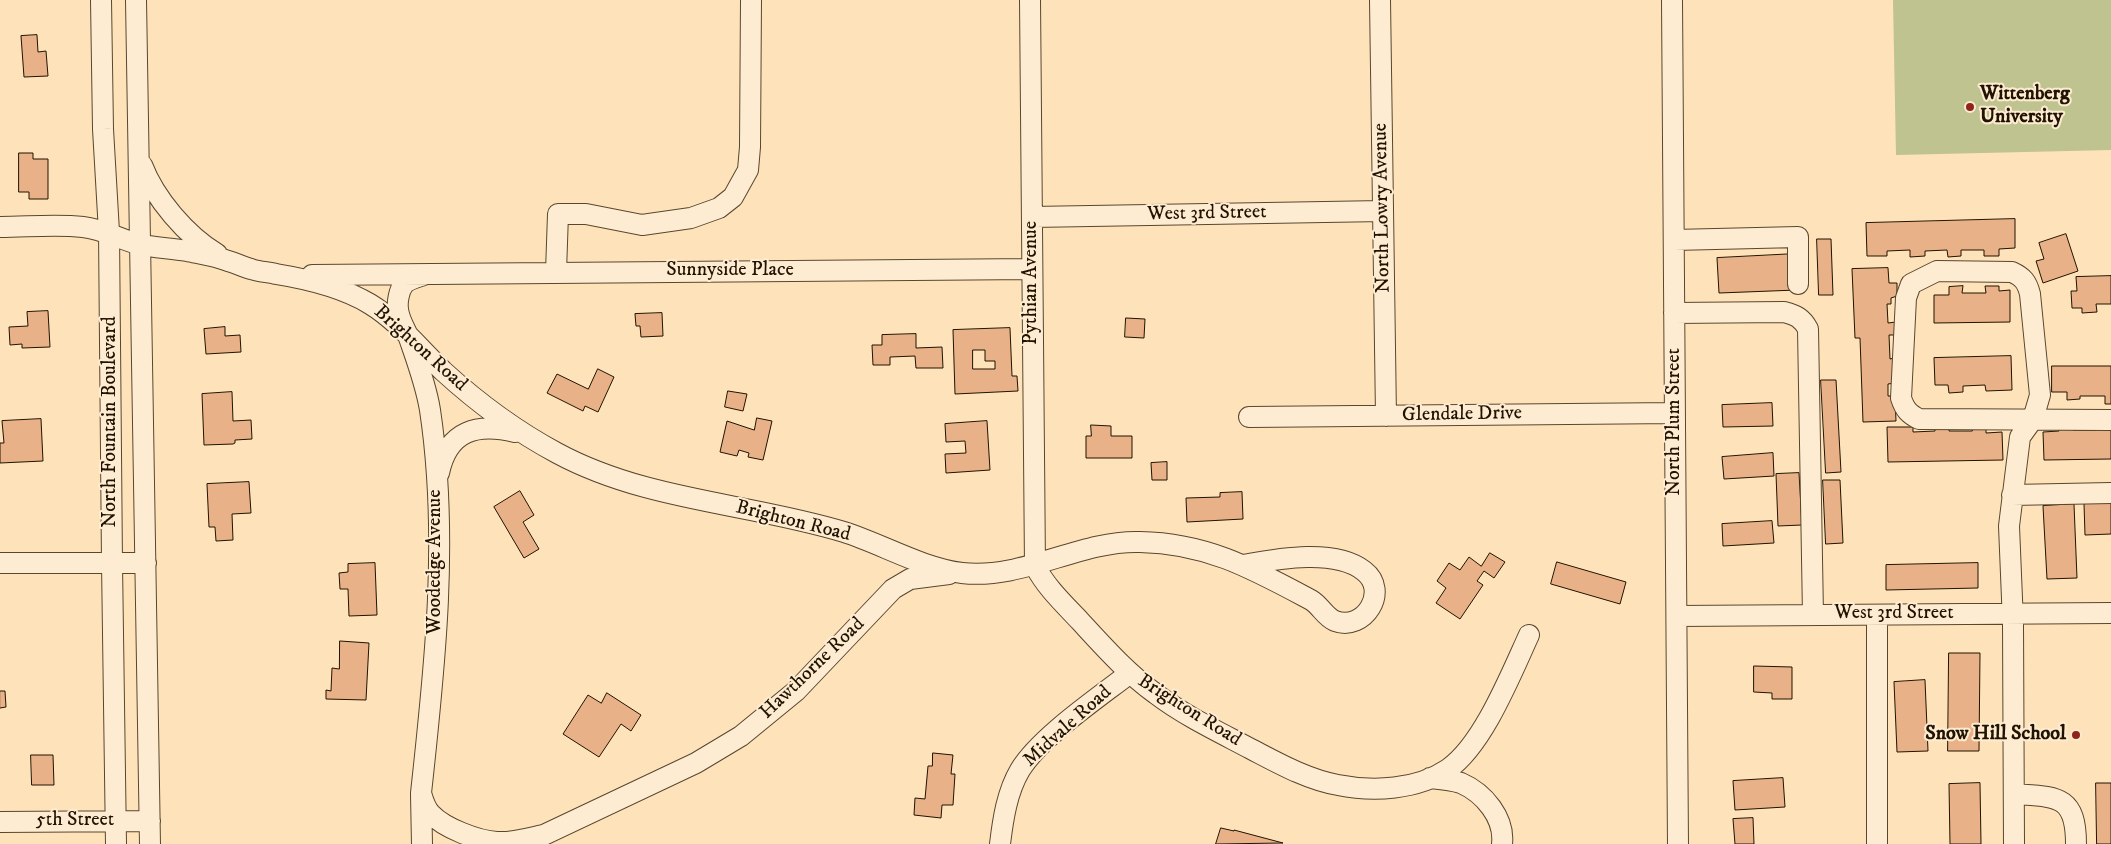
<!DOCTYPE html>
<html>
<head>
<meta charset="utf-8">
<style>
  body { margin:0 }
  canvas { display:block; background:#fee2ba }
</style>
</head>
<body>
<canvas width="2111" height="844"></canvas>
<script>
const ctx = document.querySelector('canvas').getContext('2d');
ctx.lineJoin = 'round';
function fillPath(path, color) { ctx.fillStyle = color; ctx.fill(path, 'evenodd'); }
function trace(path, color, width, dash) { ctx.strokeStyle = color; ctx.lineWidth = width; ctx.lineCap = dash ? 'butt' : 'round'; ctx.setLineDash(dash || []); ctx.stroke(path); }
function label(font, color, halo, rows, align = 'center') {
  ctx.font = font + ' "IM FELL DW Pica",serif'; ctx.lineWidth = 4; ctx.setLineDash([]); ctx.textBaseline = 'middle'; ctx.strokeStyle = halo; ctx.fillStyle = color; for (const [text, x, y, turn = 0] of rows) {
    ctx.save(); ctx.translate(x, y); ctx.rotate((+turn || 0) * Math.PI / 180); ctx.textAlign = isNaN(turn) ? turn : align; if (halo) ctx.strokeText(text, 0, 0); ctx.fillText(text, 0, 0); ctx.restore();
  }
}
const green = new Path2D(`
  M1893 0H2111V150L1896 155Z`);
const building = new Path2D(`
  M37 35 38 52 46 51 48 76 24 77 21 36Z
  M19 153H33V159H48V199H29V192H19Z
  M2015 219V248L1999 249V256H1984V250H1961V256L1948 257 1947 250 1925 251V256L1910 257V250L1887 251V256H1867L1866 223Z
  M2066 234 2078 271 2043 283 2036 261 2044 259 2039 243Z
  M1817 239H1831L1833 295H1819Z
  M1795 254 1797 290 1719 293 1717 258Z
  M1888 268 1889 283H1897V296L1891 298V304H1887L1888 323 1896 322V335H1889L1890 359 1894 358 1895 383 1888 384V396H1895L1896 421 1863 422 1860 338H1855L1852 269Z
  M2111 276V304H2096L2097 312 2082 313V308H2072L2071 291H2077L2076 277Z
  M1963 286 1962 293H1986L1985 286H1999V291L2010 290V322L1934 323V295H1949V287Z
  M48 311 50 347 22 348V344L10 345 9 327 28 326 27 312Z
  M662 313 663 336 641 337 640 326H636L635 314Z
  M1126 318 1145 319 1144 338 1125 337Z
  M225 327V336L240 335 241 352 206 354 204 329Z
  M1010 328 1012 376H1017L1018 391 955 394 953 330ZM973 350H985V361H995V369H973Z
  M916 334V348L942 347 943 368H916L915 356 890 357V365H873L872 345H882V335Z
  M2011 356 2012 390 1986 391 1985 385 1963 386V392L1949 393 1948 385H1935L1934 358Z
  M2052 366H2111V404H2105V396H2080V399L2067 400V392H2052Z
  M598 369 614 377 598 412 585 406 583 411 547 393 557 374 588 389Z
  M1821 380H1836L1841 472 1826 473Z
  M728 391 747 394 743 411 725 407Z
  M232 392 233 421 251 420 252 439 235 440V443L233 444 204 445 202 394Z
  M1772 403 1773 426 1723 427 1722 405Z
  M757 418 772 421 763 460 748 457 749 453 739 450 737 456 720 452 727 421 754 430Z
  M41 419 43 461 0 463V443H4L2 421Z
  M987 421 990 470 946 473 945 454 966 453 965 441 946 442 945 424Z
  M2073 422V430H2096V423L2111 430V459L2044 460 2043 432 2059 431V423Z
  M1971 424H1986V433L2002 432 2003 460 1888 462 1887 427H1913V432L1935 431V425H1949V431H1972Z
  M1091 425 1111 426V436H1132V458H1086V436H1091Z
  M1773 453 1774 476 1724 479 1722 457Z
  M1167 462V480H1152L1151 463Z
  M1799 473 1802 525 1778 526 1776 474Z
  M1823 480H1840L1843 543 1826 544Z
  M249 482 251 513 232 514 233 540 216 541 215 527H209L207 484Z
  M520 491 534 515 523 522 539 549 524 558 494 507Z
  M1242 492 1243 519 1187 522 1186 498 1220 497V493Z
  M2111 503V534L2085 535 2084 504Z
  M2074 504 2077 578 2047 579 2043 506Z
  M1772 521 1774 543 1723 546 1722 524Z
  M1490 553 1505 562 1494 578 1484 571 1477 581 1483 585 1460 619 1436 603 1446 588 1437 581 1449 563 1460 570 1469 557 1481 566Z
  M1557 562 1626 582 1620 604 1551 584Z
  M375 563 377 615 349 616 348 589H340L339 573 348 572V564Z
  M1978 563V588L1886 590V565Z
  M340 641 369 643 366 700 326 699V690L331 691 332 668 339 669Z
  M1949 653H1980L1979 751H1948Z
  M1754 666 1792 667V699H1772V693L1754 692Z
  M1925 680 1928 751 1897 752 1894 682Z
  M0 691H5L6 707 0 708Z
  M607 693 641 715 631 731 621 724 599 757 563 734 588 695 601 703Z
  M933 753 953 755 951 774H955L953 805H942L941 818 914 815 915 798 925 799 928 766H932Z
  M31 755H53L54 785H32Z
  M1783 778 1785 807 1735 810 1733 781Z
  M1980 783 1981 844H1950L1949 784Z
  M2096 783H2111V844H2097Z
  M1753 818 1754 844H1735L1733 819Z
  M1221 828 1234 831V830L1283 843 1216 844Z`);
const minor = new Path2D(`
  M101 0 103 129 109 232 112 563 116 844
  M136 0 150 844
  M1030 0 1035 566C1046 587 1063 603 1080 621 1104 647 1127 673 1156 694 1185 716 1219 732 1251 749 1278 763 1308 780 1338 785 1373 792 1417 790 1448 769 1483 745 1511 674 1529 635
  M1380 0 1386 416
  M1672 0 1678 844
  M142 165C155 199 186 235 217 254
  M1032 217 1383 211
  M0 227C27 227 56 224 83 227 103 229 119 239 138 244 154 248 172 248 187 251 201 254 215 256 228 261 236 263 243 267 251 269 259 272 268 272 276 274 307 279 342 287 370 304 398 321 419 348 443 371 478 403 516 431 557 453 646 501 749 503 844 532 882 544 922 568 962 573 1024 580 1079 540 1140 542 1207 543 1253 569 1311 600 1320 605 1325 617 1335 621 1364 632 1390 591 1364 571 1335 548 1277 559 1243 565
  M1674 240 1798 237V284
  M556 272 558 214H586L642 225 691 218 719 208 733 197 748 170 750 147 751 0
  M312 275 1032 269
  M424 275C418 277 409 279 404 284 399 290 397 302 398 309 399 320 405 328 409 338 417 361 426 385 430 410 449 537 435 666 421 793 423 800 425 808 431 814 444 828 478 841 497 842 512 843 529 838 543 835
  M1674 313 1784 312C1796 315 1802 318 1808 329L1813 615
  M1249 417 1675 413
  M439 473C448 430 477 423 515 432
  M2012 495 2111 493
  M0 563H146
  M1877 615V844
  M1677 616 2111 613
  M1430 778C1440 779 1452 780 1461 783 1484 793 1505 818 1502 844
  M2014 794C2056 797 2076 794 2076 844
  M421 795 422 844
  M0 822 150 821
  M531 841 696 763 741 736 796 691 893 589 910 579 949 574
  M1000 844C1003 819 1007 792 1020 770 1040 737 1098 698 1130 673
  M2014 844 2013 623 2009 526 2020 437 2033 419 2040 395 2030 294C2027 282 2023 277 2012 272L1937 271 1911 284 1906 298 1901 398C1905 410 1909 414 1919 419L2111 420`);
const markers = [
  [1970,107,5,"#8f2418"],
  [2076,735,5,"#8f2418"]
];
const poiNames = [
  ["Wittenberg",1980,95],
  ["University",1980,118],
  ["Snow Hill School",2066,735,"right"]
];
const streetNames = [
  ["North Lowry Avenue",1383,208,-91],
  ["West 3rd Street",1207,214,-1],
  ["Sunnyside Place",730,271],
  ["Pythian Avenue",1032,283,-90],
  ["Brighton Road",420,349,42],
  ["Glendale Drive",1462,415,-1],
  ["North Fountain Boulevard",111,422,-90],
  ["North Plum Street",1675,422,-90],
  ["Brighton Road",793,522,14],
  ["Woodedge Avenue",436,562,-90],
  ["West 3rd Street",1894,614],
  ["Hawthorne Road",813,669,-44],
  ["Brighton Road",1189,711,32],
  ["Midvale Road",1068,727,-42],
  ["5th Street",75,821]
];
fillPath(green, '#bfc390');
fillPath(building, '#e8b187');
trace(building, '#211301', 1);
trace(minor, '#58472f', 22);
trace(minor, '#feecd2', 20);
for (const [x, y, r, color] of markers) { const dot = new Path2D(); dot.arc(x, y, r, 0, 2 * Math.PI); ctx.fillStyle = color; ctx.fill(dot); trace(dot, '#feecd2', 2); }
label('bold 20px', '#211301', '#feecd2', poiNames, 'left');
label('20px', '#211301', '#feecd2', streetNames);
</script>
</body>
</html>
